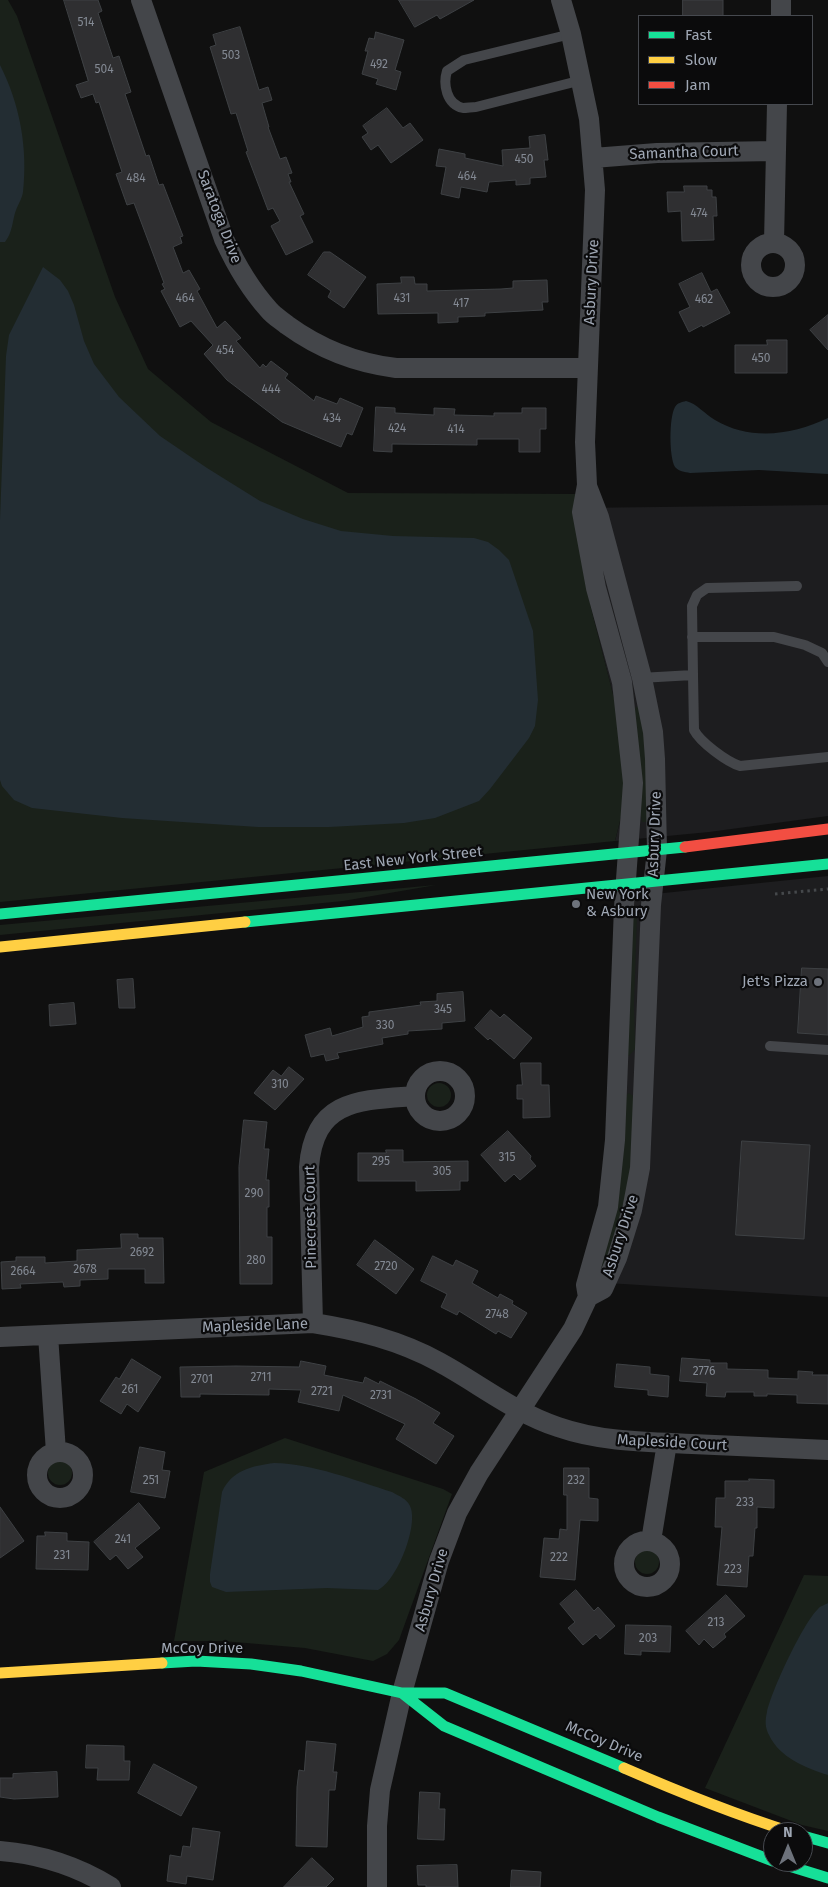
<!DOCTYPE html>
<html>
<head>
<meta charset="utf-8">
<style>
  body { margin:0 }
  #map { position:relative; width:828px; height:1887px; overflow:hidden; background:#101010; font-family:"Fira Sans",sans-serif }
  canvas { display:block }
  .legend { position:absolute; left:638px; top:15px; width:175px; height:90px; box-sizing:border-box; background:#0b0b0c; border:1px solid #46494f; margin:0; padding:6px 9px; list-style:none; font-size:15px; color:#9fa7b4 }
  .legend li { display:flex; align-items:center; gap:10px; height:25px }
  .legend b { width:25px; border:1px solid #46494f }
  .north { position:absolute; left:763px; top:1822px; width:50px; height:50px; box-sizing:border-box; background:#0b0b0c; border:1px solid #46494f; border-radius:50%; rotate:0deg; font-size:14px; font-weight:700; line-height:20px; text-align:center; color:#9fa7b4 }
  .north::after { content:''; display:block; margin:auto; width:18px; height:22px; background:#6d727b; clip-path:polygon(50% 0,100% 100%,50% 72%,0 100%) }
</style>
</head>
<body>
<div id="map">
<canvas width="828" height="1887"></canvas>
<ul class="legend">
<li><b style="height:6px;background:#16e098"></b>Fast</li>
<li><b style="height:6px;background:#ffcf43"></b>Slow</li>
<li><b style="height:6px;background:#f24e42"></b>Jam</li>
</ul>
<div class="north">N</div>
</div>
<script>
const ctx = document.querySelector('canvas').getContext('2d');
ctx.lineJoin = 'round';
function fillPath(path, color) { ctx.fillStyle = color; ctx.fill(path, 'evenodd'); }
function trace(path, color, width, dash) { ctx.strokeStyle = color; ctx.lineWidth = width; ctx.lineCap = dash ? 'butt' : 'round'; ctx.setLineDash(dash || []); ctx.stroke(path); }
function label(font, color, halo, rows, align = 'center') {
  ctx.font = font + ' "Fira Sans",sans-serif'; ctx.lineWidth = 4.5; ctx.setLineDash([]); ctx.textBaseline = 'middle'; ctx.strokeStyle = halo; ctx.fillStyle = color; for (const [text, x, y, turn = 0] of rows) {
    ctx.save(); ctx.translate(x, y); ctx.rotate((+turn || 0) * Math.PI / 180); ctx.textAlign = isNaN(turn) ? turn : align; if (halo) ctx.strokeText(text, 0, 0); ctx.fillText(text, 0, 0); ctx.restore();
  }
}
const built = new Path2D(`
  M828 505V816L709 832 615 841 625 801 618 714 591 608 581 556 575 508Z
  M828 876V1297L592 1282 617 1196 635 896Z`);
const green = new Path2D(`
  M0 0H8L17 16 115 297 148 369 211 422 348 493 575 494 581 556 591 608 618 714 625 801 615 841 0 902Z
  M638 706 643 709 649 822H642L641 817V774L633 714 635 708Z
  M436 885 343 901 0 935V925Z
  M631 912H635L637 914 634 1005 635 1043V1049L629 1056 624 1054Z
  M427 1095a12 12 0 1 1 24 0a12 12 0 1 1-24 0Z
  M629 1093 635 1097 636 1140 622 1225 597 1288 624 1097Z
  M285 1438 443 1489 452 1494 399 1640 387 1654 373 1661 305 1648 223 1641H174L204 1472Z
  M48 1473a12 12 0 1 1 24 0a12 12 0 1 1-24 0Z
  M635 1562a12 12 0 1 1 24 0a12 12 0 1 1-24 0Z
  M804 1575 828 1576V1831L802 1825 705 1788Z`);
const water = new Path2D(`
  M0 65C20 104 28 149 23 192 22 199 17 206 15 213 12 224 12 233 5 242H0Z
  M43 267 60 280 68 291 74 305 84 341 94 364 119 397 160 436 207 468 260 501 303 519 341 531 393 536 474 538 488 542 499 550 509 560 533 631 538 700 535 726 529 738 490 789 479 801 435 818 404 823 329 827H258L122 818 32 808 14 800 2 786 0 780V520L6 356 9 335Z
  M686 401C696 403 706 415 715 420 750 441 793 435 828 418V474L759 470 690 473C685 472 678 471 675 467 669 457 669 417 675 407 677 403 682 402 686 401Z
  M274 1463C314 1464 354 1480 392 1492 399 1496 407 1499 410 1506 419 1525 397 1581 378 1590L327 1588 226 1592 212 1587 210 1582V1574L222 1492C232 1470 252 1466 274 1463Z
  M828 1603V1775C806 1768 780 1758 769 1735 765 1728 765 1720 767 1712 771 1692 803 1623 818 1609 820 1606 825 1605 828 1603Z`);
const building = new Path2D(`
  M64 0H98L102 11 98 13 113 58 119 56 131 92 125 94 146 156 149 155 159 185 163 184 183 236 180 237 182 243 173 247 183 273 189 270 200 289 197 291 217 328 225 321 241 338 236 341 260 368 263 364 266 367 271 361 288 374 285 378 314 401 316 396 337 404 340 398 363 408 352 435 347 433 341 447 282 422 227 380 204 354 213 345 191 321 180 327 161 291 165 289 162 284 164 283 134 203 127 205 116 174 122 172 99 102 96 103 93 94 81 98 76 85 88 81Z
  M399 0H474L440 19 437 15 415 27Z
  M683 0H723V16H683Z
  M240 27 259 90 268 87 272 100 262 103 269 127H268L280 159 286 157 292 173 288 174 291 182H289L304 214 300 216 313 242 286 255 271 226 280 221 273 208 268 210 246 152 248 151 236 113 231 114 210 47 216 45 213 35Z
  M376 32 404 40 395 70 401 72 396 90 376 84 378 79 362 74 368 51H365L369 38 374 39Z
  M387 108 403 128 410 123 423 140 391 163 378 145 371 150 362 137 368 133 363 126Z
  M545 135 548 160H544L546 177 530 178V184L516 185V180L489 182 487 192 461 187 459 198 441 194 446 167 436 166 439 149 465 154V158L503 166 502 150 530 148 529 137Z
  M684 186H707V190H712V197H716L717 216H713L714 240 682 241 681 211 668 212 667 192H684Z
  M324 252H330L366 277 344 308 328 297 331 291 308 275Z
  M702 273 711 292 717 289 730 313 703 327 702 325 689 332 679 312 690 307 679 284Z
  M401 277H414L415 284H427V291L501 289 513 288V281L547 280 548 302H542L543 310 485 313V316L458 317V322L438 323V313L378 314 377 284 401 283Z
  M828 315V350L810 330Z
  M767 340H787V373H735V345H767Z
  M376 407 395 408V413L434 415V408L455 409 454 415 494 416V413H522V408H546V429H540V452H519V439H477V445L392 444V452L374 451Z
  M802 968 828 969V1035L798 1033Z
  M133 979 135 1008H119L117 980Z
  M463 992 465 1021 442 1023V1029L408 1031V1034L382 1038 383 1044 337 1053 339 1058 326 1061 324 1054 311 1057 305 1035 330 1028 332 1036 363 1027 362 1017 369 1016V1012L421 1005 420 1002 437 1001V994Z
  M74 1003 76 1024 50 1026 49 1005Z
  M491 1010 500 1018 504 1014 532 1038 514 1059 490 1038 488 1040 475 1028Z
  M521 1063H541V1085H549L550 1117 523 1118V1099H517V1085H522Z
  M289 1067 304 1079 275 1110 254 1093 273 1070 281 1076Z
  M244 1120 267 1122 264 1149H269L266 1180H269V1207H267V1237H272V1284H240L239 1167Z
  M508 1131 531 1156 530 1159 536 1166 520 1180 514 1174 505 1182 481 1155Z
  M742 1141 810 1145 804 1239 736 1235Z
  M386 1150H403V1162L468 1161V1181H460V1190L416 1191V1181H358V1153H386Z
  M121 1234H138V1238H163L164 1283H145V1269H108V1279L80 1280V1286L64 1287 63 1282 20 1284 21 1288 2 1289 1 1262 16 1261V1257H45V1263L77 1261V1250L121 1248Z
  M375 1240 414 1269 396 1294 357 1265Z
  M433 1256 453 1266 456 1260 478 1271 472 1283 498 1298 500 1294 513 1301 512 1304 527 1313 511 1338 498 1331 496 1334 459 1311 457 1315 441 1307 447 1294 421 1281Z
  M682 1358 710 1360V1363H727V1369L768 1370V1378L798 1379V1371L813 1372 812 1375H828V1404L797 1403V1395L767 1394V1396H754V1392H726L725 1397 706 1396 707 1383 680 1381Z
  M132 1359 161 1377 138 1412 127 1404 121 1414 100 1401 116 1377 119 1379Z
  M301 1361 326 1366 324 1375 363 1383 365 1377 379 1384 380 1381 416 1399 440 1413 433 1423 454 1436 436 1464 396 1439 405 1424 343 1395 339 1411 298 1402 301 1390 269 1389V1395L200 1394V1397H181L180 1367 236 1366 299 1367Z
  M617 1364 650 1367V1374L669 1376 668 1397 648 1395V1390L615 1387Z
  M140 1447 165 1452 162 1470 170 1471 165 1498 131 1492Z
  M564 1468H589V1498L598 1499V1521L580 1520 575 1580 540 1577 544 1538 559 1539 560 1529 567 1530V1495H564Z
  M749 1479 774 1480V1508L757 1507V1528H755L753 1556H749L747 1587 717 1585 722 1527H715L716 1498H725V1481H749Z
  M139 1503 160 1528 135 1548 143 1557 128 1569 116 1555 110 1560 94 1542Z
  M0 1507 24 1541 0 1558Z
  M45 1532 67 1533V1541L89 1542 88 1570 36 1569 37 1536H45Z
  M576 1590 594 1611 598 1607 615 1626 600 1639 596 1634 583 1645 568 1628 575 1622 560 1604Z
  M726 1595 745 1616 724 1634 726 1637 713 1648 704 1639 699 1645 686 1631Z
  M626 1625 671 1626 670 1652 641 1651V1655L625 1654Z
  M307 1741 336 1744 333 1772H337L335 1790H329L327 1847 296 1846 297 1787 299 1770 304 1771Z
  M87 1745 124 1746V1761H130L129 1780H97L98 1768H86Z
  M154 1764 197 1787 181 1816 138 1793Z
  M57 1772 58 1797 14 1799 0 1797V1778H13V1774Z
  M420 1792 440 1793 439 1809H445L444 1840 418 1839Z
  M193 1828 220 1832 213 1880 187 1876 186 1884 167 1881 170 1855 181 1857 183 1846 190 1847Z
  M312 1858 334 1879 326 1887H284Z
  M457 1865 458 1887H426V1885H418L417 1866Z
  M512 1870 541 1872 540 1887H511Z`);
const path = new Path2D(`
  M775 894 828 889`);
const lane = new Path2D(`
  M571 34 464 60 447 71C443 84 446 104 463 108 467 108 472 107 476 107L582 80
  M692 637H774L805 645 822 653 828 662
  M693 675 692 606 697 595 707 588 797 586
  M640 678 693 675 694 730C700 742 727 762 740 766L828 757
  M770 1046 828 1050`);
const street = new Path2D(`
  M141 0 224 239C236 265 250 289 269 310 274 316 281 320 287 325 320 349 355 363 396 368H588
  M781 16V0
  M593 158 657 153 775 151
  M774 242 777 104
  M751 265a22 22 0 1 1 44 0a22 22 0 1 1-44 0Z
  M587 486 599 517 642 678 653 732 655 759 657 850 651 905 640 1168 632 1210 617 1258 603 1289 588 1297
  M415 1096a25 25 0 1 1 50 0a25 25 0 1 1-50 0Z
  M313 1323 309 1167C314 1099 360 1100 415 1096
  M48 1335 56 1452
  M0 1337 313 1323C357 1330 399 1340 439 1362 478 1383 515 1413 558 1427 601 1442 647 1442 692 1444 737 1446 783 1448 828 1450
  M37 1475a23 23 0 1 1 46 0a23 23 0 1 1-46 0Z
  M651 1541 667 1443
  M624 1564a23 23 0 1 1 46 0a23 23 0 1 1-46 0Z
  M0 1851C39 1854 77 1866 111 1887
  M377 1887V1826L380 1790 402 1693 439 1561 457 1513 479 1473 573 1329 588 1297 586 1285 608 1207 615 1140 624 907 633 783 622 682 596 588 582 512 587 485 585 442 595 190 589 119 571 34 561 0`);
const fast = new Path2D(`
  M0 914 685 847
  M245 922 828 864
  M162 1663 196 1661 251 1664 301 1671 402 1693H445L624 1768
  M402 1693 444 1726 658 1817 773 1861
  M803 1836 828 1843
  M776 1862 828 1878`);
const slow = new Path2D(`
  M0 947 245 922
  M0 1673 162 1663
  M624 1768C679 1792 734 1814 791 1832`);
const jam = new Path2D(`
  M685 847 828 829`);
const markers = [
  [576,904,5,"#6d727b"],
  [818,982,5,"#6d727b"]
];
const numberNames = [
  ["514",86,23],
  ["503",231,56],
  ["492",379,65],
  ["504",104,70],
  ["450",524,160],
  ["464",467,177],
  ["484",136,179],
  ["474",699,214],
  ["464",185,299],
  ["431",402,299],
  ["462",704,300],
  ["417",461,304],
  ["454",225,351],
  ["450",761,359],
  ["444",271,390],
  ["434",332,419],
  ["424",397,429],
  ["414",456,430],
  ["345",443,1010],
  ["330",385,1026],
  ["310",280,1085],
  ["315",507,1158],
  ["295",381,1162],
  ["305",442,1172],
  ["290",254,1194],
  ["2692",142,1253],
  ["280",256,1261],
  ["2720",386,1267],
  ["2678",85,1270],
  ["2664",23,1272],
  ["2748",497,1315],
  ["2776",704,1372],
  ["2711",261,1378],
  ["2701",202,1380],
  ["261",130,1390],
  ["2721",322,1392],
  ["2731",381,1396],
  ["251",151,1481],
  ["232",576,1481],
  ["233",745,1503],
  ["241",123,1540],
  ["231",62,1556],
  ["222",559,1558],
  ["223",733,1570],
  ["213",716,1623],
  ["203",648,1639]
];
const streetNames = [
  ["Samantha Court",684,153,-2],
  ["Saratoga Drive",219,217,69],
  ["Asbury Drive",592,282,-87],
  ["Asbury Drive",655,834,-88],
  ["East New York Street",413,859,-6],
  ["Pinecrest Court",311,1217,-91],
  ["Asbury Drive",621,1236,-72],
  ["Mapleside Lane",255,1326,-2],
  ["Mapleside Court",672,1443,3],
  ["Asbury Drive",432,1590,-74],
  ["McCoy Drive",202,1649],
  ["McCoy Drive",604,1742,23]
];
const poiNames = [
  ["New York",586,895],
  ["& Asbury",586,912],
  ["Jet's Pizza",808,982,"right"]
];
fillPath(built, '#1d1d1f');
fillPath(green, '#1a211a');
fillPath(water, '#232d33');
fillPath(building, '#2f2f31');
trace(building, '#3e4144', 1);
trace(path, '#45484b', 3, [2.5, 4]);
trace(lane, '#44464a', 10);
trace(street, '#44464a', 20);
trace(fast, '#16e098', 11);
trace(slow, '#ffcf43', 11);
trace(jam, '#f24e42', 11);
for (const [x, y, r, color] of markers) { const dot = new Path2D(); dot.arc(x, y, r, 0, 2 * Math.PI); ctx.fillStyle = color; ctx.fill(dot); trace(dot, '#0b0b0c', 2); }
label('12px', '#838993', null, numberNames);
label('15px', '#9fa7b4', '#0b0b0c', streetNames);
label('15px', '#9fa7b4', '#0b0b0c', poiNames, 'left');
</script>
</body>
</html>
